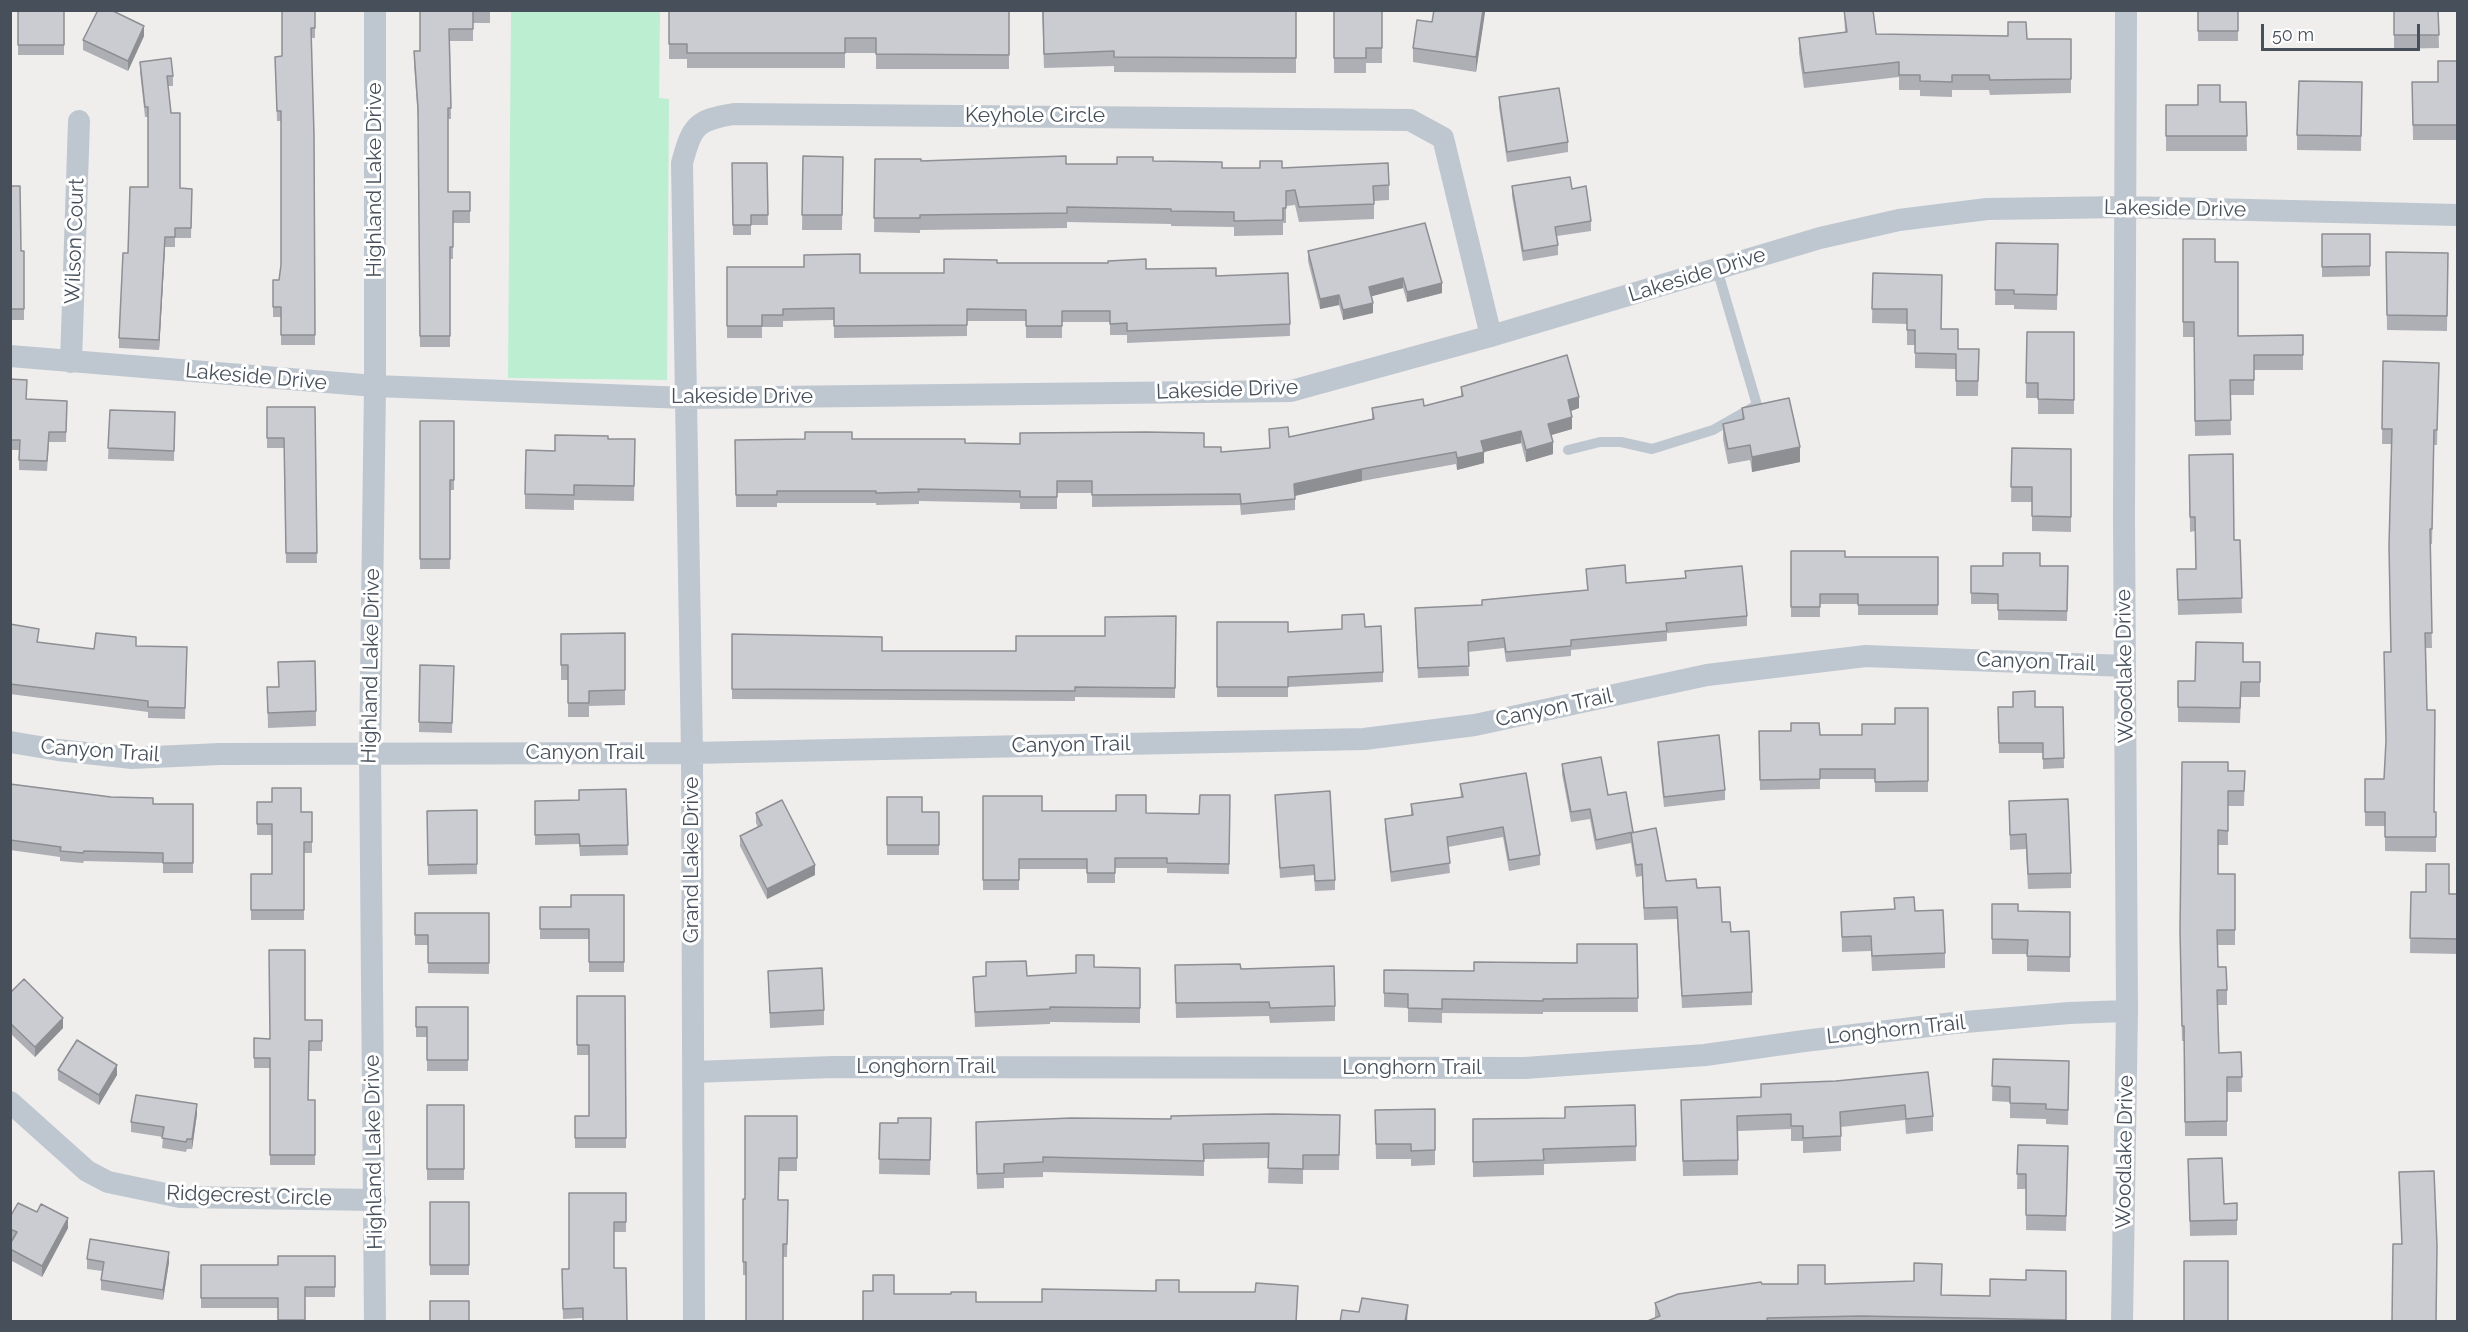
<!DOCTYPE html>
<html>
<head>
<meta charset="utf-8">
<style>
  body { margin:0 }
  #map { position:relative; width:2468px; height:1332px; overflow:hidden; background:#f0eded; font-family:Raleway,sans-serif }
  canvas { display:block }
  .frame { position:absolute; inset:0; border:12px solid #464f5a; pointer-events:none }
  .scale { position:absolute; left:2261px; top:24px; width:159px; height:27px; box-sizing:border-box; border:3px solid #464f5a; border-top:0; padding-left:8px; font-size:18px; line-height:21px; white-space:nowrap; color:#464f5a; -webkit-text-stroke:4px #fff; paint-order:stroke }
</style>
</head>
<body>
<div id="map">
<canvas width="2468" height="1332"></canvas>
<div class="frame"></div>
<div class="scale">50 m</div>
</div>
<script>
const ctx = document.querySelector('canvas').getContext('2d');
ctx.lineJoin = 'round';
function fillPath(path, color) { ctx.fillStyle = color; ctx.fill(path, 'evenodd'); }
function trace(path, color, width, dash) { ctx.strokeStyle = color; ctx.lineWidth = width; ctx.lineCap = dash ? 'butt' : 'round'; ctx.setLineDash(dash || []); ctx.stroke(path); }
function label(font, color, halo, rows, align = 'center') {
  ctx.font = font + ' Raleway,sans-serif'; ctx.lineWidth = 6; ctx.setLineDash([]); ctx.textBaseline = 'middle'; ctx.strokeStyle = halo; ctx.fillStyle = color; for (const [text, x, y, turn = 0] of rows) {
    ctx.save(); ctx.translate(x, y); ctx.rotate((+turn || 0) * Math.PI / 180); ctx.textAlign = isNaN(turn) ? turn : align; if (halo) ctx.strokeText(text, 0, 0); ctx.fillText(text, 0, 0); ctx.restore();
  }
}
const green = new Path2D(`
  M511 11H660L659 98 669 99 667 380 508 378Z`);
const lane = new Path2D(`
  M1568 450 1600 442H1621L1652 449 1713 430 1757 405 1717 269`);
const street = new Path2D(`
  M375 10V386L370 754 375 1322
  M10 356 375 386 686 398 1291 391 1491 336 1820 238 1899 220 1987 209 2125 207 2458 215
  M71 362 79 121
  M10 742 58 750 132 758 220 754 692 753 1364 739 1475 725 1707 675 1866 656 2125 666
  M693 1072 833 1067 1525 1068 1705 1055 1804 1041 1954 1023 2069 1013 2127 1011
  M10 1102 87 1171 108 1182 180 1197 375 1200
  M694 1322 692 753 682 163C692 126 696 120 734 114L1410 120 1443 138 1491 336
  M2122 1322 2127 1011 2124 517 2126 10`);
const wall = new Path2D(`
  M315 10V38H311L314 135 315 345H281V317H273V280H279L281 265V121H277L275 57 282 56Z
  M420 10H490V23H473V41H450L451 119H448V192H470V223H453V259H450V347H420L418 120 414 63V51H420Z
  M669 10H1009V69H876V53H845V68H687V59H669Z
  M1042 10H1296V73L1114 72V66L1044 68Z
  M1334 10H1382V63H1366V73H1334Z
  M1485 10 1476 72 1413 62V48L1432 22Z
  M1844 10H1873L1876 34 2027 39H2071V93L1990 95 1989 90H1952V97L1920 96V90H1899V77L1804 88 1799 53V38L1845 32Z
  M2198 10H2238V41H2198Z
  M2394 10H2438L2439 48 2394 49Z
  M18 11H64V55H18Z
  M144 36 128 71 83 50V40Z
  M2457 61V140H2413L2412 82H2438Z
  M140 62 173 76V86H168L180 188 192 189 191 238H175V247H165L159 350 119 348V338L128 253 148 187V117H145L140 72Z
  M2362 82 2361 151 2297 150V135Z
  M1499 97 1568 142V152L1507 162 1499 107Z
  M2246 102 2247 151H2166V105H2198Z
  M803 156 843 157 842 230H802Z
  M875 159 921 161 1066 164H1117L1153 161 1222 168H1282L1389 185V200L1374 201V219L1299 222 1295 205 1286 206V223H1283V235L1234 236V227L1171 226V224L1067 222V228L920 230V233L874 232Z
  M732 163H767L768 225H751V235H733Z
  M10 186 21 251H24V320H10Z
  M1512 186 1572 189 1591 221V231L1557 236 1558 245V255L1523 261 1512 196Z
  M1425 223 1442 293 1407 302 1403 288 1371 296 1373 313 1343 320 1339 305 1320 309 1308 261V251Z
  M2322 234H2370V276L2322 277Z
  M2183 239 2215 262 2238 336 2303 335V370H2254V395H2230L2231 435 2195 436 2194 337H2183Z
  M1996 243 2058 244 2057 310 2014 309V305H1995Z
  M2386 252 2448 253 2447 331 2387 330Z
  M997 263 1146 269 1216 276 1290 324V336L1127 343V335H1110V322H1062V338H1026V321H967V336L834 338V320L783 321V327H762V338H727V267L860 273H944Z
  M1873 273 1941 329 1958 349H1979L1978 396H1956V369L1915 368V345H1907V324L1872 323Z
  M2027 332H2074V414H2038V398H2026Z
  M2383 361 2439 363 2437 445H2434L2432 544H2430L2432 648H2426L2427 710 2434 812H2436V852L2385 851V826H2365V779H2384L2391 652 2392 444H2382Z
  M10 379 27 399 67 401 66 442H49L47 471 19 470V450H10Z
  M1461 387 1579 408 1571 411 1572 429 1551 435 1553 454 1526 462 1521 443 1484 452V463L1457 470 1456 464 1362 481 1295 496V510L1241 515 1240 505 1092 507V493H1057V509H1020V503L919 501V504L876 505V503H777V507H736L735 440 852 439 965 443 1204 447 1221 452 1269 448V429L1289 437 1372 419V408L1424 406 1461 396Z
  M267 407H315L317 563H286L284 448H267Z
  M1742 408 1800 462 1752 472 1750 460 1728 464 1723 439V424L1742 420Z
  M110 410 175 412 174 461 108 459Z
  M420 421H454V490H450V569H420Z
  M608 439H635L634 501 574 500V510L525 509V494L555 451Z
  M2012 448 2071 449V532L2032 531V502H2011Z
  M2189 455 2234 540H2240L2242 613 2178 615 2177 569H2196L2195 531 2190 532Z
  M1791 551 1845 557H1938V615H1858V604H1820V617H1791Z
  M1971 566H2068L2067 621 1998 620V604H1971Z
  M1586 569 1626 583 1685 578V571L1747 616V626L1667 633V641L1571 650V656L1506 662 1504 648 1468 652 1469 676 1418 678 1415 618 1482 605V600L1587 590Z
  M1176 616 1175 698 1075 697V701L732 699V634L882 651H1016L1105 636Z
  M1217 622 1288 632 1342 629 1365 627 1383 672V682L1288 687V697H1217Z
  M10 624 39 642 94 649 136 646 187 647 185 719 148 718V712L10 694Z
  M625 633V705L589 706V717H568V680H561V634Z
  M2243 662H2260V697H2241L2240 723 2178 722V681H2195Z
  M420 665 454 666 452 733 419 732Z
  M267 687H279L316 711V726L268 728Z
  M1998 707H2063L2064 768 2043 769V753H1999Z
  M1928 708V792H1875V779H1820V789L1760 790 1759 731 1820 735H1862L1895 724Z
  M1658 742 1725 790V800L1664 807 1658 752Z
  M1562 764 1608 795 1666 881 1697 888 1722 922 1731 932 1752 992V1005L1682 1008 1677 919 1644 920 1642 876 1636 877 1631 843 1596 850 1590 819 1571 822 1562 774Z
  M2228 771H2245L2244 806H2228V845H2218V874H2235V945H2217L2218 967 2227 990V1005H2217L2219 1053 2241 1052 2242 1092H2227V1136H2185L2184 1041H2182L2180 946Z
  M10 784 153 804H193V873H163V863L84 861 83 863 60 861V857L10 850Z
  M1460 784 1540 855V865L1509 871 1503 837 1448 847 1450 873 1391 882 1385 829V819L1411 815V804L1461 798Z
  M626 789 628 855 580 856 579 844 535 845V801L579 800Z
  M1230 795 1229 874 1167 873V868H1115V883H1087V869H1019V890H983V796L1042 811 1199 814Z
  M1275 795 1335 880V890L1315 891 1314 875 1280 878Z
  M887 797 922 812H939V855H887Z
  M2009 801 2071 873V888L2028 889 2026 849 2010 850Z
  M257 802 301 812H312V853H304V920H251V874H272V835H257Z
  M477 810V874L428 875 427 811Z
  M756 813 815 875 767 899 740 846V836L758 827 756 823Z
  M2411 892 2457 894V954L2410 953Z
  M624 895V972H589V939H540V907H571Z
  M1894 898 1915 911 1945 953V968L1872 971 1871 951 1842 952 1841 912 1894 909Z
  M1992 904 2018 911 2070 912V972L2027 971V954H1992Z
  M415 913H489V974L428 973V945H415Z
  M1637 944 1638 1012H1543V1014L1442 1013V1023L1408 1022V1008L1384 1007V970L1474 971 1577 963Z
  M986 962 1027 976 1076 973 1094 967 1140 968V1023L1050 1022V1024L975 1027 973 977 986 976Z
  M1175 965 1241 969 1335 1006V1021L1270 1023 1269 1016 1176 1018Z
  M768 971 824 1010V1025L770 1028Z
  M10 993 63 1028 35 1057 10 1033Z
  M577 996H625L626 1148H575V1116H589V1055H577Z
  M416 1007H468V1071H427V1037H416Z
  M305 1020H322V1051H309L308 1100H315V1165H270V1068H254V1038L270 1039Z
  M1993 1059 2069 1061 2068 1125 2046 1124V1119L2010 1118V1102L1992 1101Z
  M58 1070 117 1075 99 1105 58 1080Z
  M1836 1081 1933 1116V1131L1906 1134 1905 1120 1841 1127V1151L1803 1153V1141H1791V1129L1738 1131V1175L1683 1176 1681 1100 1761 1097Z
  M427 1105H464V1180H427Z
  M1435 1109V1165L1411 1166V1159H1376L1375 1110Z
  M197 1114 192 1149H187L186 1152 162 1148 163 1137 131 1132V1122Z
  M1340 1115 1339 1170H1303V1184L1268 1183 1269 1158 1204 1159V1176L1043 1172V1177L1004 1178V1188L977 1189 976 1137 1171 1119Z
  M797 1116V1171H779L778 1200H788L787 1257H783L746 1275H743V1218L745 1199Z
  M931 1118 930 1175 879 1174 880 1123H898Z
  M1473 1119 1636 1146V1161L1544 1164V1175L1473 1177Z
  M2018 1145 2068 1146 2066 1231 2026 1230V1189H2017Z
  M2188 1159 2224 1204 2237 1203V1235L2190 1236Z
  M626 1193V1232H614L583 1318 563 1319 562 1269H569Z
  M430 1202H469V1275H430Z
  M10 1217 68 1228 42 1277 10 1260V1244L12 1240 10 1239Z
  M335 1256V1297H305V1322H278V1308H201V1265H278Z
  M87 1259 169 1262 163 1300 101 1290V1280L102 1271 87 1269Z
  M2066 1271V1322H1645L1655 1318V1303L1762 1284H1825L1941 1295 1990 1296 2026 1280Z`);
const shadedWall = new Path2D(`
  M1483 10H1485V13L1476 72V57Z
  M144 26V36L128 71V61Z
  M165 237V247L159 350V340Z
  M1403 278V288L1369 297V287Z
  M1442 283V293L1407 302V292Z
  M1339 295V305L1320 309V299Z
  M1373 303V313L1343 320V310Z
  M1579 397V408L1568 412V400Z
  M1572 417V429L1548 436V424Z
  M1521 431V443L1484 452V463L1457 470V458L1481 441Z
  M1553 442V454L1526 462V450Z
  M1800 447V462L1752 472V457Z
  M1362 469V481L1294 496V484Z
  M815 865V875L767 899V889Z
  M63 1018V1028L35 1057V1047Z
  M117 1065V1075L99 1105V1095Z
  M197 1104V1114L192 1149V1139Z
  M68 1218V1228L42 1277V1266Z
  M169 1252V1262L163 1300V1290Z
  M1408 1305 1407 1322H1405Z`);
const building = new Path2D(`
  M98 10H111L144 26 128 61 83 40Z
  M282 10H315V28H311L314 135 315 335H281V307H273V280H279L281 265V111H277L275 57 282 56Z
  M420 10H490L473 11V29H449L451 108H448V192H470V211H453V247H450V336H420L418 108 414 51H420Z
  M669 10H1009V55L876 54V38H845V53H687V44H669Z
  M1043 10H1296V58L1114 57V51L1044 54Z
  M1334 10H1382V48H1366V58H1334Z
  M1434 10H1483L1476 57 1413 48 1417 20 1432 22Z
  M1844 10H1873L1876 34 2008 36V22H2026L2027 39H2071V79L1990 80 1989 75H1952V82L1920 81V75H1899V62L1804 73 1799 38 1847 32Z
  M2198 10H2238V31H2198Z
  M2394 10H2438L2439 35H2394Z
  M18 11H64V45H18Z
  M171 58 173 76H167L171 113H180V188L192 189 191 228H175V237H165L159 340 119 338 123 253H128L130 187H148V107H145L140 62Z
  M2438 61H2457V125H2413L2412 82H2438Z
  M2299 81 2362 82 2361 136 2297 135Z
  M2198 85H2220V102H2246L2247 136H2166V105H2198Z
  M1559 88 1568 142 1507 152 1499 97Z
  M803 156 843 157 842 215H802Z
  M1066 156V164H1117V157H1153V161L1222 162V168H1260V161H1282V168L1388 163 1389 185 1373 186 1374 204 1299 207 1295 190 1286 191V208H1283V220L1234 221V212L1171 211V209L1067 207V213L920 215V218H874L875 159H921V161Z
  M732 163H767L768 215H751V225H733Z
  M1570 177 1572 189 1586 186 1591 221 1555 227 1558 245 1523 251 1512 186Z
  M10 186H20L21 251H24V309H10Z
  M1425 223 1442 283 1407 292 1403 278 1369 287 1373 303 1343 310 1339 295 1320 299 1308 251Z
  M2322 234H2370V266L2322 267Z
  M2183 239H2215V262H2238V336L2303 335V355H2254V380H2230L2231 420 2195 421 2194 322H2183Z
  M1996 243 2058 244 2057 295 2014 294V290H1995Z
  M2386 252 2448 253 2447 316 2387 315Z
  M860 254V273H944V259L997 260V263H1108V261L1146 259V269L1216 268V276L1288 273 1290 324 1127 331V323L1110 324V311H1062V326H1026V310L967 309V325L834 326V308L783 309V315H762V326H727V267H804V255Z
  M1873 273 1942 275 1941 329H1958V349H1979L1978 381H1956V354L1915 353V330H1907V309H1872Z
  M2027 332H2074V400L2038 399V383H2026Z
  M1567 355 1579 397 1568 400 1572 417 1548 424 1553 442 1526 450 1521 431 1481 441 1484 452 1457 458 1456 452 1362 469 1294 484 1295 499 1241 504 1240 494 1092 495V481H1057V497H1020V491L918 489 919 492 876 493V491H777V495H736L735 440 805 439V432H852V439H965V443L1020 444V433L1147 432 1204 433V447H1221V452L1270 448 1269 429 1288 427 1289 437 1374 419 1372 408 1423 399 1424 406 1463 396 1461 387Z
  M2383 361 2439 363 2437 430H2434L2432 529H2430L2432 633H2425L2427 710H2435L2434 812H2436V837H2385V812H2365V779H2384L2386 741 2384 652H2391L2389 546 2392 429H2382Z
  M10 379 27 380 26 399 67 401 66 432H49L47 461 19 460 20 440H10Z
  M1789 398 1800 447 1752 457 1750 445 1728 449 1723 424 1744 419 1742 408Z
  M267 407H315L317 553H286L284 438H267Z
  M110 410 175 412 174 451 108 448Z
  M420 421H454V480H450V559H420Z
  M555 435 608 436V439H635L634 486 574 485V495L525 494 526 450 555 451Z
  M2012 448 2071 449V517L2032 516V487H2011Z
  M2233 454 2234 540H2240L2242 598 2178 600 2177 569H2196L2195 517H2190L2189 455Z
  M1791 551H1845V557H1938V605H1858V594H1820V607H1791Z
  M2003 553H2040V566H2068L2067 611 1998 610V594L1971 593V566H2003Z
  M1625 565 1626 583 1686 578 1685 571 1742 566 1747 616 1666 623 1667 631 1571 640V646L1506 652 1504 638 1468 642 1469 666 1418 668 1415 608 1482 605V600L1588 590 1586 569Z
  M1364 614 1365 627 1381 626 1383 672 1288 677V687H1217V622H1288V632L1342 629V615Z
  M1176 616 1175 688 1075 687V691L732 689V634L882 637V651H1016V636H1105V617Z
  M10 624 39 629 37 642 94 649 96 633 136 637V646L187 647 185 708 148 707V701L10 684Z
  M625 633V690L589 691V703H568V665H561V634Z
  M2196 642 2243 643V662H2260V682H2241L2240 708 2178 707V681H2195Z
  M315 661 316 711 268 713 267 687H279L278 662Z
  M420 665 454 666 452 723 419 722Z
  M2035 691V707H2063L2064 758 2043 759V743H1999L1998 707H2013V692Z
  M1895 708H1928V781L1875 782V769H1820V779L1760 780 1759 731H1791V723H1819L1820 735H1862V724H1895Z
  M1719 735 1725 790 1664 797 1658 742Z
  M1601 757 1608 795 1626 792 1633 832 1596 840 1590 809 1571 812 1562 764Z
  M2182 762H2228V771H2245L2244 791H2228V831L2218 830V874H2235V930H2217L2218 967H2226L2227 990H2217L2219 1053 2241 1052 2242 1077H2227V1121L2185 1122 2184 1026H2182L2180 931Z
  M1526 773 1540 855 1509 860 1503 827 1447 837 1450 863 1391 872 1385 819 1413 815 1411 804 1463 797 1460 784Z
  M10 784 111 797 153 798V804H193V863H163V853L84 851 83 853 60 851 61 847 10 840Z
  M272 788H301V812H312V842H304V910H251V874H272V824H257V802H272Z
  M626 789 628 845 580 846 579 834 535 835V801L579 800V790Z
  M1330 791 1335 880 1315 881 1314 865 1280 868 1275 795Z
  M1116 795H1146V813L1199 814 1200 795H1230L1229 864 1167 863V858H1115V873H1087V859H1019V880H983V796H1042V811H1116Z
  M887 797H922V812H939V845H887Z
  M2068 799 2071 873 2028 874 2026 834 2010 835 2009 801Z
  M782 800 815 865 767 889 740 836 762 825 756 813Z
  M477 810V864L428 865 427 811Z
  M1656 828 1666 881 1696 879 1697 888 1720 887 1722 922H1730L1731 932 1749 931 1752 992 1682 996 1677 907 1644 908 1642 864 1636 865 1631 833Z
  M2426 864H2449V894H2457V939L2410 938 2411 892H2426Z
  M571 895H624V962H589V929H540V907H571Z
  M1914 897 1915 911 1943 910 1945 953 1872 956 1871 936 1842 937 1841 912 1895 909 1894 898Z
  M1992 904H2018V911L2070 912V957L2027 956 2028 940 1992 939Z
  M415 913H489V963H428V935H415Z
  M1577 944H1637L1638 998 1543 999V1001L1442 999V1009L1408 1008V994L1384 993V970L1474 971V962L1577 963Z
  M269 950H305V1020H322V1041H309L308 1100H315V1155H270V1058H254V1038L270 1039Z
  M1076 955H1094V967L1140 968V1008L1050 1007V1009L975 1012 973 977 986 976V962L1026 961 1027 976 1076 973Z
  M1240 964 1241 969 1334 966 1335 1006 1270 1008 1269 1002 1176 1003 1175 965Z
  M822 968 824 1010 770 1013 768 971Z
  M24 979 63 1018 35 1047 10 1023V993Z
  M577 996H625L626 1138H575V1116H589V1045H577Z
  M416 1007H468V1060H427V1027H416Z
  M77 1040 117 1065 99 1095 58 1070Z
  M1993 1059 2069 1061 2068 1110 2046 1109V1104L2010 1103V1087L1992 1086Z
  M1928 1072 1933 1116 1906 1119 1905 1105 1840 1112 1841 1136 1803 1138V1126H1791V1114L1737 1116 1738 1160 1683 1161 1681 1100 1761 1097V1084L1836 1081Z
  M136 1095 197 1104 192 1139H187L186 1142 162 1138 164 1127 131 1122Z
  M427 1105H464V1169H427Z
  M1635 1105 1636 1146 1543 1149 1544 1160 1473 1162V1119L1565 1118V1107Z
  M1435 1109V1150L1411 1151V1144H1376L1375 1110Z
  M1273 1114 1340 1115 1339 1155H1303V1169L1268 1168 1269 1143 1203 1144 1204 1161 1043 1157V1162L1004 1164V1173L977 1174 976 1122 1071 1118 1171 1119V1116Z
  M745 1116H797V1158H779L778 1200H788L787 1244H783V1322H746V1262H743V1199H745Z
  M898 1118H931L930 1160 879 1159 880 1123H898Z
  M2018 1145 2068 1146 2066 1216 2026 1215V1174H2017Z
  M2222 1158 2224 1204 2237 1203V1220L2190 1221 2188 1159Z
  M2434 1171 2437 1246 2436 1322H2392L2393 1244H2402L2399 1172Z
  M569 1193H626V1222H614V1268H626L627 1322H583V1308L563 1309 562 1269H569Z
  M430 1202H469V1265H430Z
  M18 1203 37 1212 41 1204 68 1218 42 1266 10 1249V1244L17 1232 10 1229V1217Z
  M90 1239 169 1252 163 1290 101 1280 104 1262 87 1259Z
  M278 1256H335V1287H305V1320H278V1298H201V1265H278Z
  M2184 1261H2228V1322H2184Z
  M1914 1263 1942 1264 1941 1295 1990 1296V1279L2026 1280V1270L2066 1271V1320L1861 1316 1767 1318V1321L1762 1322H1645L1660 1316 1655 1303 1678 1294 1761 1282 1762 1284H1798V1265H1825V1284L1914 1281Z
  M873 1275H894V1294H951V1292H976V1302H1042V1289L1156 1291V1280H1179V1292H1255L1256 1283 1298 1286 1296 1322H863V1291H873Z
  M1362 1298 1408 1305 1405 1322H1340L1342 1310 1359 1312Z
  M430 1301H469V1322H430Z`);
const streetNames = [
  ["Keyhole Circle",1035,116],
  ["Highland Lake Drive",375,180,-90],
  ["Lakeside Drive",2175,209,1],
  ["Wilson Court",75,241,-88],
  ["Lakeside Drive",1697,275,-17],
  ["Lakeside Drive",256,377,5],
  ["Lakeside Drive",1227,390,-2],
  ["Lakeside Drive",742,397],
  ["Canyon Trail",2036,662,2],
  ["Highland Lake Drive",371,666,-89],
  ["Woodlake Drive",2125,666,-91],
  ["Canyon Trail",1554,708,-12],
  ["Canyon Trail",1071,745,-1],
  ["Canyon Trail",100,751,4],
  ["Canyon Trail",585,753],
  ["Grand Lake Drive",692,860,-90],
  ["Longhorn Trail",1896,1030,-6],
  ["Longhorn Trail",926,1067],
  ["Longhorn Trail",1412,1068],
  ["Highland Lake Drive",374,1152,-91],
  ["Woodlake Drive",2125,1152,-89],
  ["Ridgecrest Circle",249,1196,2]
];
fillPath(green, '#bceed2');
trace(lane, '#bec7cf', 10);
trace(street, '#bec7cf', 22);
fillPath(wall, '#aeafb5');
fillPath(shadedWall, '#8d8f93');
fillPath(building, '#caccd2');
trace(building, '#8d8f93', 1.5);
label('21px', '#464f5a', '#fff', streetNames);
</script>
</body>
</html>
